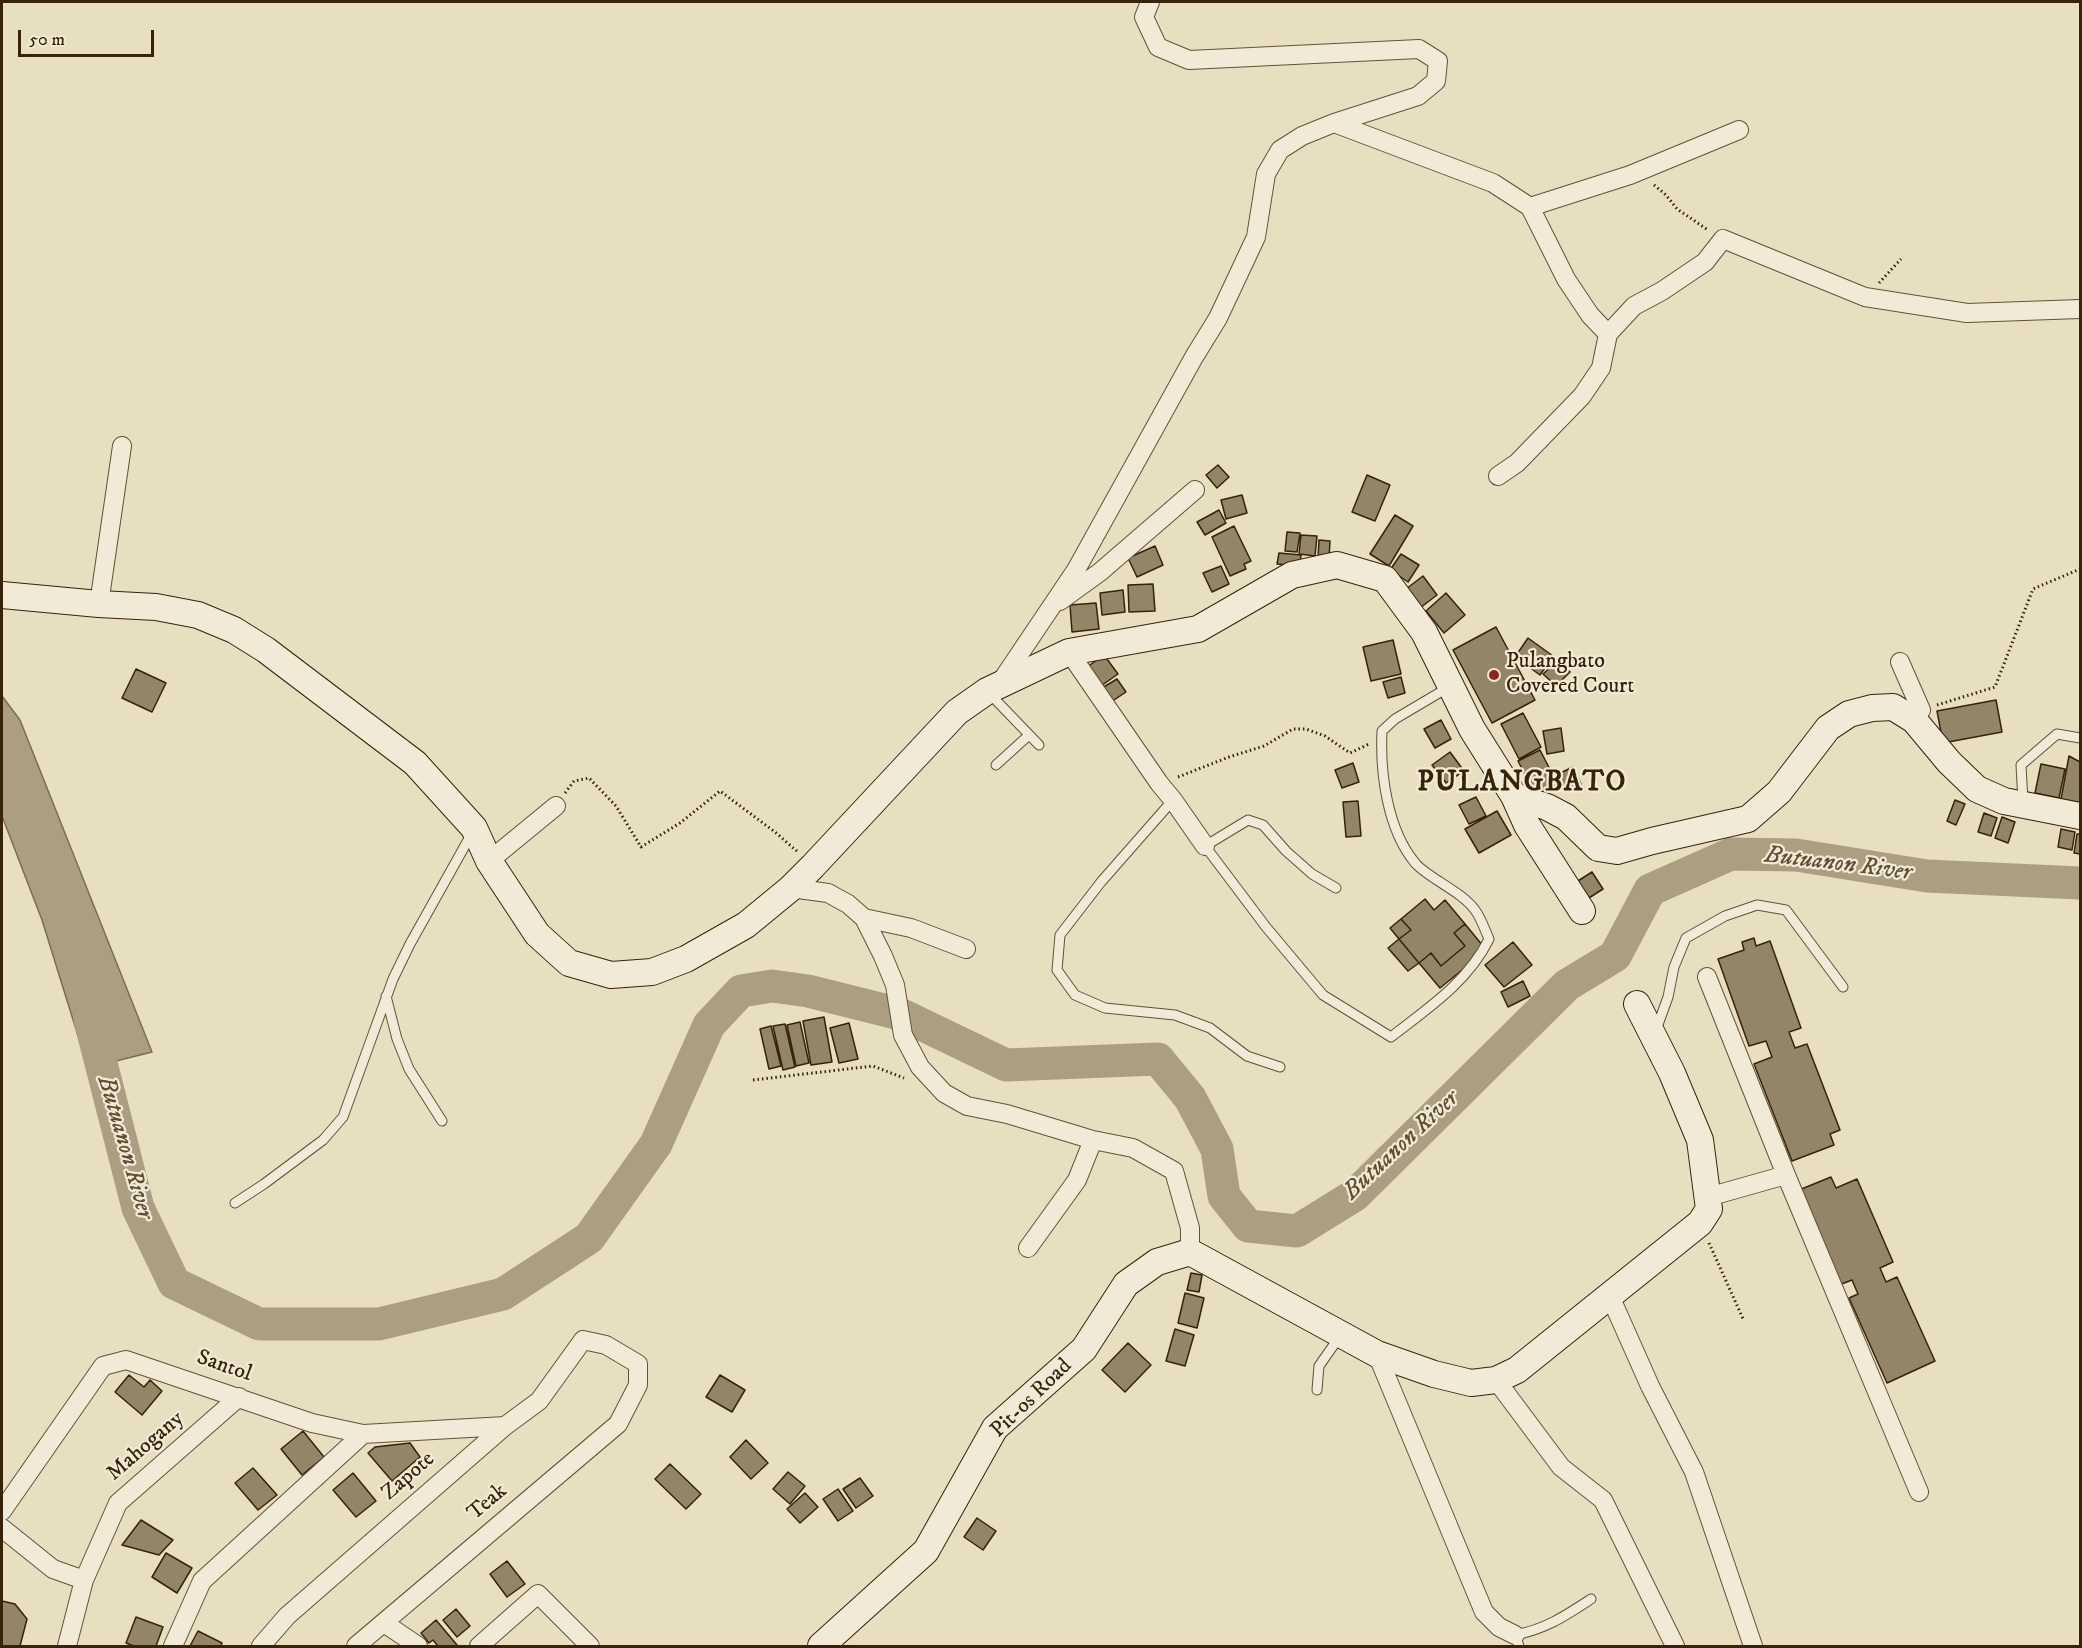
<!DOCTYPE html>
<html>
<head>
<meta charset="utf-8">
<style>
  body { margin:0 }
  #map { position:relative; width:2082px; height:1648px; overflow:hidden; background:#e8dfc0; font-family:"IM FELL DW Pica",serif }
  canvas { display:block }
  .frame { position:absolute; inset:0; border:3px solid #372307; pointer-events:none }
  .scale { position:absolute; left:18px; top:30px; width:136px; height:27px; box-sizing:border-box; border:3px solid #372307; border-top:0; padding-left:8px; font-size:18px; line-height:21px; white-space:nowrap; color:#372307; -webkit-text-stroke:4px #f0ead6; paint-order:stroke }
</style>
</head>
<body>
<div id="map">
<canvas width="2082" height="1648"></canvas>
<div class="frame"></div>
<div class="scale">50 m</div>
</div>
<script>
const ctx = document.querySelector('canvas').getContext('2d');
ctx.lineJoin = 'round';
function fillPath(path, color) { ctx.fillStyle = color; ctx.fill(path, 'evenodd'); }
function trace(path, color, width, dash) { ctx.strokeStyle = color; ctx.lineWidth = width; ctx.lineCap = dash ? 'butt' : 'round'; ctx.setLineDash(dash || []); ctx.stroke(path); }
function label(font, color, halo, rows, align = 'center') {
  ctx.font = font + ' "IM FELL DW Pica",serif'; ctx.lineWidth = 4.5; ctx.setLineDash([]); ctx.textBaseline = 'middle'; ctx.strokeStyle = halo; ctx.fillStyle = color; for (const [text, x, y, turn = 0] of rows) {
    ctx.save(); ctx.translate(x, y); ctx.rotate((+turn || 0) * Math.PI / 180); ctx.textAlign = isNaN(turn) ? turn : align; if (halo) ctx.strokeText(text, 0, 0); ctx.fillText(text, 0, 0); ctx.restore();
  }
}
const water = new Path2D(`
  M2 696 20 720 152 1052 88 1068 42 920 2 816Z`);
const river = new Path2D(`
  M90 1020 138 1208 174 1283 259 1324H379L503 1294 589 1238 656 1144 709 1025 741 991 772 986 808 991 900 1014 1006 1065 1158 1059 1190 1098 1217 1149 1224 1196 1248 1226 1297 1231 1355 1195 1567 985 1615 956 1650 890 1731 854 1796 855 1927 876 2080 883`);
const building = new Path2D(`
  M1218 465 1229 477 1217 488 1206 475Z
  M1367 475 1390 485 1375 521 1352 512Z
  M1242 495 1247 513 1226 519 1221 500Z
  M1219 510 1226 523 1205 535 1197 522Z
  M1395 515 1413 526 1389 566 1370 554Z
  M1234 526 1251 561 1244 564 1246 569 1230 576 1212 537Z
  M1287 532 1300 533 1297 552 1285 551Z
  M1301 535 1317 536 1315 556 1299 554Z
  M1319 540 1330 541 1329 558H1318Z
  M1155 546 1163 565 1137 577 1128 558Z
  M1279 553 1301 555 1300 566 1277 564Z
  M1401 554 1419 565 1408 582 1390 570Z
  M1221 566 1229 584 1212 592 1203 573Z
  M1423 576 1437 595 1420 608 1406 589Z
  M1153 584 1155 611 1129 612 1128 585Z
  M1123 590 1125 612 1102 615 1100 593Z
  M1446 593 1465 615 1444 633 1426 611Z
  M1096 603 1099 629 1072 632 1070 605Z
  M1496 627 1535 700 1492 723 1453 650Z
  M1528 638 1553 656 1540 675 1515 657Z
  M1393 640 1401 674 1371 681 1363 647Z
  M1104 655 1118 674 1101 686 1087 667Z
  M1558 660 1570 672 1556 686 1543 674Z
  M136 669 166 683 152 712 122 698Z
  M1401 677 1405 693 1388 698 1383 682Z
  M1117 679 1126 692 1111 702 1102 688Z
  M1996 700 2002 732 1943 743 1937 711Z
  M1523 713 1541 747 1519 759 1501 724Z
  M1441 720 1451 739 1435 748 1424 729Z
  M1561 728 1564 751 1547 754 1543 731Z
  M1540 750 1558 785 1536 796 1518 761Z
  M1450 752 1464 771 1446 783 1432 765Z
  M2069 756 2080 762V806L2061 799Z
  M1353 763 1359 782 1342 788 1335 770Z
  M2041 764 2065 769 2059 798 2035 793Z
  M1573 767 1581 784 1566 791 1558 774Z
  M1476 797 1486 816 1469 824 1459 805Z
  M1955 800 1965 804 1956 825 1947 821Z
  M1358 801 1361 836 1346 837 1343 802Z
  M1497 811 1511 835 1479 853 1465 829Z
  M1984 813 1997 818 1991 836 1978 832Z
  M2002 817 2015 822 2008 843 1995 838Z
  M2061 829 2075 832 2072 850 2058 847Z
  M2077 834H2080V854L2074 853Z
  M1592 872 1603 889 1581 903 1570 886Z
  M1425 899 1434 910 1445 900 1465 924 1454 933 1465 946 1441 966 1431 953 1419 963 1399 939 1411 930 1401 919Z
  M1401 919 1411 930 1399 939 1390 928Z
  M1465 924 1483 946 1467 966 1440 988 1419 963 1431 953 1441 966 1465 946 1454 933Z
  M1754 938 1756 946 1770 941 1801 1028 1789 1032 1795 1048 1807 1044 1840 1130 1830 1134 1834 1145 1792 1161 1754 1064 1772 1057 1766 1041 1749 1046 1718 959 1744 950 1742 942Z
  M1399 939 1419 963 1408 971 1388 948Z
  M1513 942 1532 965 1504 987 1485 965Z
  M1523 981 1530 996 1508 1007 1501 992Z
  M824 1017 832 1062 811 1065 803 1021Z
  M800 1022 809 1063 796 1066 787 1025Z
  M849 1023 858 1059 839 1063 830 1028Z
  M785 1024 795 1067 783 1070 773 1026Z
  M771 1026 781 1066 769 1069 760 1029Z
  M1831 1177 1836 1188 1857 1179 1893 1262 1880 1268 1886 1282 1897 1277 1935 1361 1887 1383 1849 1298 1858 1294 1852 1280 1839 1285 1799 1190Z
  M1191 1273 1202 1275 1199 1292 1187 1290Z
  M1185 1293 1204 1298 1197 1328 1178 1323Z
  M1175 1329 1194 1335 1185 1366 1166 1361Z
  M1128 1343 1151 1365 1125 1392 1102 1370Z
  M129 1375 144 1387 150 1380 162 1391 142 1415 115 1392Z
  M720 1375 745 1390 732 1412 706 1397Z
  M303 1431 324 1457 302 1475 281 1449Z
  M746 1440 768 1463 751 1479 730 1457Z
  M410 1443 420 1457 392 1481 368 1453 375 1447Z
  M670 1464 701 1494 686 1509 655 1479Z
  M253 1468 277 1495 258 1510 235 1483Z
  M788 1472 805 1486 790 1504 773 1489Z
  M353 1473 376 1501 356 1517 333 1490Z
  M860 1478 873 1496 856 1508 843 1489Z
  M838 1489 853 1511 838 1521 823 1499Z
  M805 1493 818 1507 800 1523 787 1509Z
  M977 1518 996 1531 983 1550 964 1537Z
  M141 1520 173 1540 159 1555 122 1545Z
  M166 1553 192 1568 177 1593 152 1577Z
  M507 1561 525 1584 507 1597 490 1574Z
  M2 1601 15 1604 27 1619 20 1646H2Z
  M456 1609 470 1626 457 1637 443 1620Z
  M136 1617 163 1627 156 1646H134L126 1643Z
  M436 1620 457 1645 455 1646H438L433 1640 429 1643 421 1633Z
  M198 1631 222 1643 221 1646H190Z`);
const path = new Path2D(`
  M1654 185 1666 195 1677 209 1708 230
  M1879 283 1901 259
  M1937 705 1995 687 2033 589 2080 569
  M1178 777 1229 757 1264 746 1293 729H1306L1325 736 1350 753 1369 744
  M565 793 574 781 589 778 616 806 641 847 680 823 720 791 775 832 799 853
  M753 1080 873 1066 904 1078
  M1709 1243 1744 1321`);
const lane = new Path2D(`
  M988 692 1039 745
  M996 765 1029 735
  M1173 800 1101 882 1060 935 1057 970 1075 995 1105 1008 1175 1015 1210 1028 1247 1056 1280 1067
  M2023 802 2021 765 2057 734 2080 738
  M1336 888 1312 874 1286 851 1263 825 1248 820 1205 846 1266 927 1323 995 1391 1037C1428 1008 1468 982 1489 939 1485 930 1481 918 1475 910 1461 891 1430 879 1416 864 1387 830 1380 773 1382 731L1395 719 1449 687
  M386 996 397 1039 409 1069 442 1121
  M1656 1030 1668 997 1674 967 1686 938 1725 916 1757 905 1786 910 1843 987
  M235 1203 264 1184 323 1140 343 1117 393 979 410 944 472 833
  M1317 1390 1319 1366 1340 1336
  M1519 1646 1515 1635C1546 1629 1565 1616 1591 1599`);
const street = new Path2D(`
  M1334 123 1493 183 1530 207 1566 279 1590 315 1608 334
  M1530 207 1630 175 1739 130
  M1498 476 1517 463 1582 396 1601 368 1608 334 1634 306 1662 291 1705 262 1723 239 1865 297 1967 313 2080 309
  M1060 601 1100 572 1195 490
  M99 604 122 446
  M1069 652 1159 783 1173 800 1205 846
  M1900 662 1921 710 1914 720
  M1000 683 1076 570 1194 357 1218 318 1256 237 1266 174 1280 150 1302 136 1334 123 1418 96 1436 81 1438 61 1419 49 1189 60 1158 47 1144 17 1150 2
  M489 861 556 806
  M791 888 828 893 848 904 864 918 883 956 895 985 903 1035 920 1067 944 1093 967 1106 1007 1114 1093 1140 1133 1148 1174 1171 1190 1228V1252
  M864 918 911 928 966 949
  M1707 977 1786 1175 1919 1492
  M1708 1197 1786 1175
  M1028 1248 1077 1180 1093 1140
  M1610 1296 1650 1386 1694 1472 1753 1646
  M1377 1354 1484 1612 1499 1627 1515 1635
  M1496 1380 1561 1467 1603 1500 1675 1646
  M2 1511 103 1366 126 1360 312 1423 363 1434 505 1426
  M2 1528 53 1569 84 1580
  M384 1623 418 1646
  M67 1646 84 1580 118 1503 239 1397
  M173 1646 202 1581 363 1434
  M261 1646 287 1616 505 1426 539 1401 583 1340 606 1345 638 1364V1385L618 1424 356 1646
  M479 1646 538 1594 590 1646`);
const secondary = new Path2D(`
  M2 595 99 604 156 607 198 615 234 630 266 650 415 763 474 828 489 861 537 934 569 963 611 975 652 972 686 959 746 925 791 888 813 866 957 712 987 691 1069 652 1198 629 1292 575 1337 565 1385 579 1424 632 1472 729 1514 796 1527 825 1582 911
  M1514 796 1547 807 1566 817 1598 848 1617 851 1652 841 1748 819 1779 792 1828 728 1849 714 1872 708 1893 707 1914 720 1949 762 1977 789 2004 801 2080 816
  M821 1646 926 1551 995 1428 1084 1349 1126 1284 1157 1262 1190 1252 1377 1354 1434 1374 1471 1383 1496 1380 1517 1370 1700 1223 1709 1209 1700 1140 1672 1073 1637 1004`);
const markers = [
  [1494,675,6,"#8f2418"]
];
const poiNames = [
  ["Pulangbato",1506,662],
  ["Covered Court",1506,687]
];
const streetNames = [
  ["Santol",224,1367,19],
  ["Pit-os Road",1032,1399,-44],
  ["Mahogany",146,1447,-41],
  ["Zapote",409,1477,-41],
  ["Teak",488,1503,-40]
];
const waterNames = [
  ["Butuanon River",1838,865,7],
  ["Butuanon River",1402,1146,-43],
  ["Butuanon River",124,1148,74]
];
const districtNames = [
  ["PULANGBATO",1522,784]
];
fillPath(water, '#ac9f81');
trace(water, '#7d6d50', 1.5);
trace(river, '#ac9f81', 33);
fillPath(building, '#938567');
trace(building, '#372307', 1.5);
trace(lane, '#635235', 11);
trace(street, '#635235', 20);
trace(secondary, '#372307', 28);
trace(path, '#372307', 3, [1.5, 3]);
trace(lane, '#f0ead6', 9);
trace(street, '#f0ead6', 18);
trace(secondary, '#f0ead6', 26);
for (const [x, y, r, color] of markers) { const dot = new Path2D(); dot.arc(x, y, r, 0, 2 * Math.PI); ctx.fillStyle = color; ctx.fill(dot); trace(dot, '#f0ead6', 2); }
label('22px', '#372307', '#f0ead6', poiNames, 'left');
label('22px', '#372307', '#f0ead6', streetNames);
label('italic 24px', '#604e32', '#f0ead6', waterNames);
ctx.letterSpacing = '1.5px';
label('bold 28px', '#372307', '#f0ead6', districtNames);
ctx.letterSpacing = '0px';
</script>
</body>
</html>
